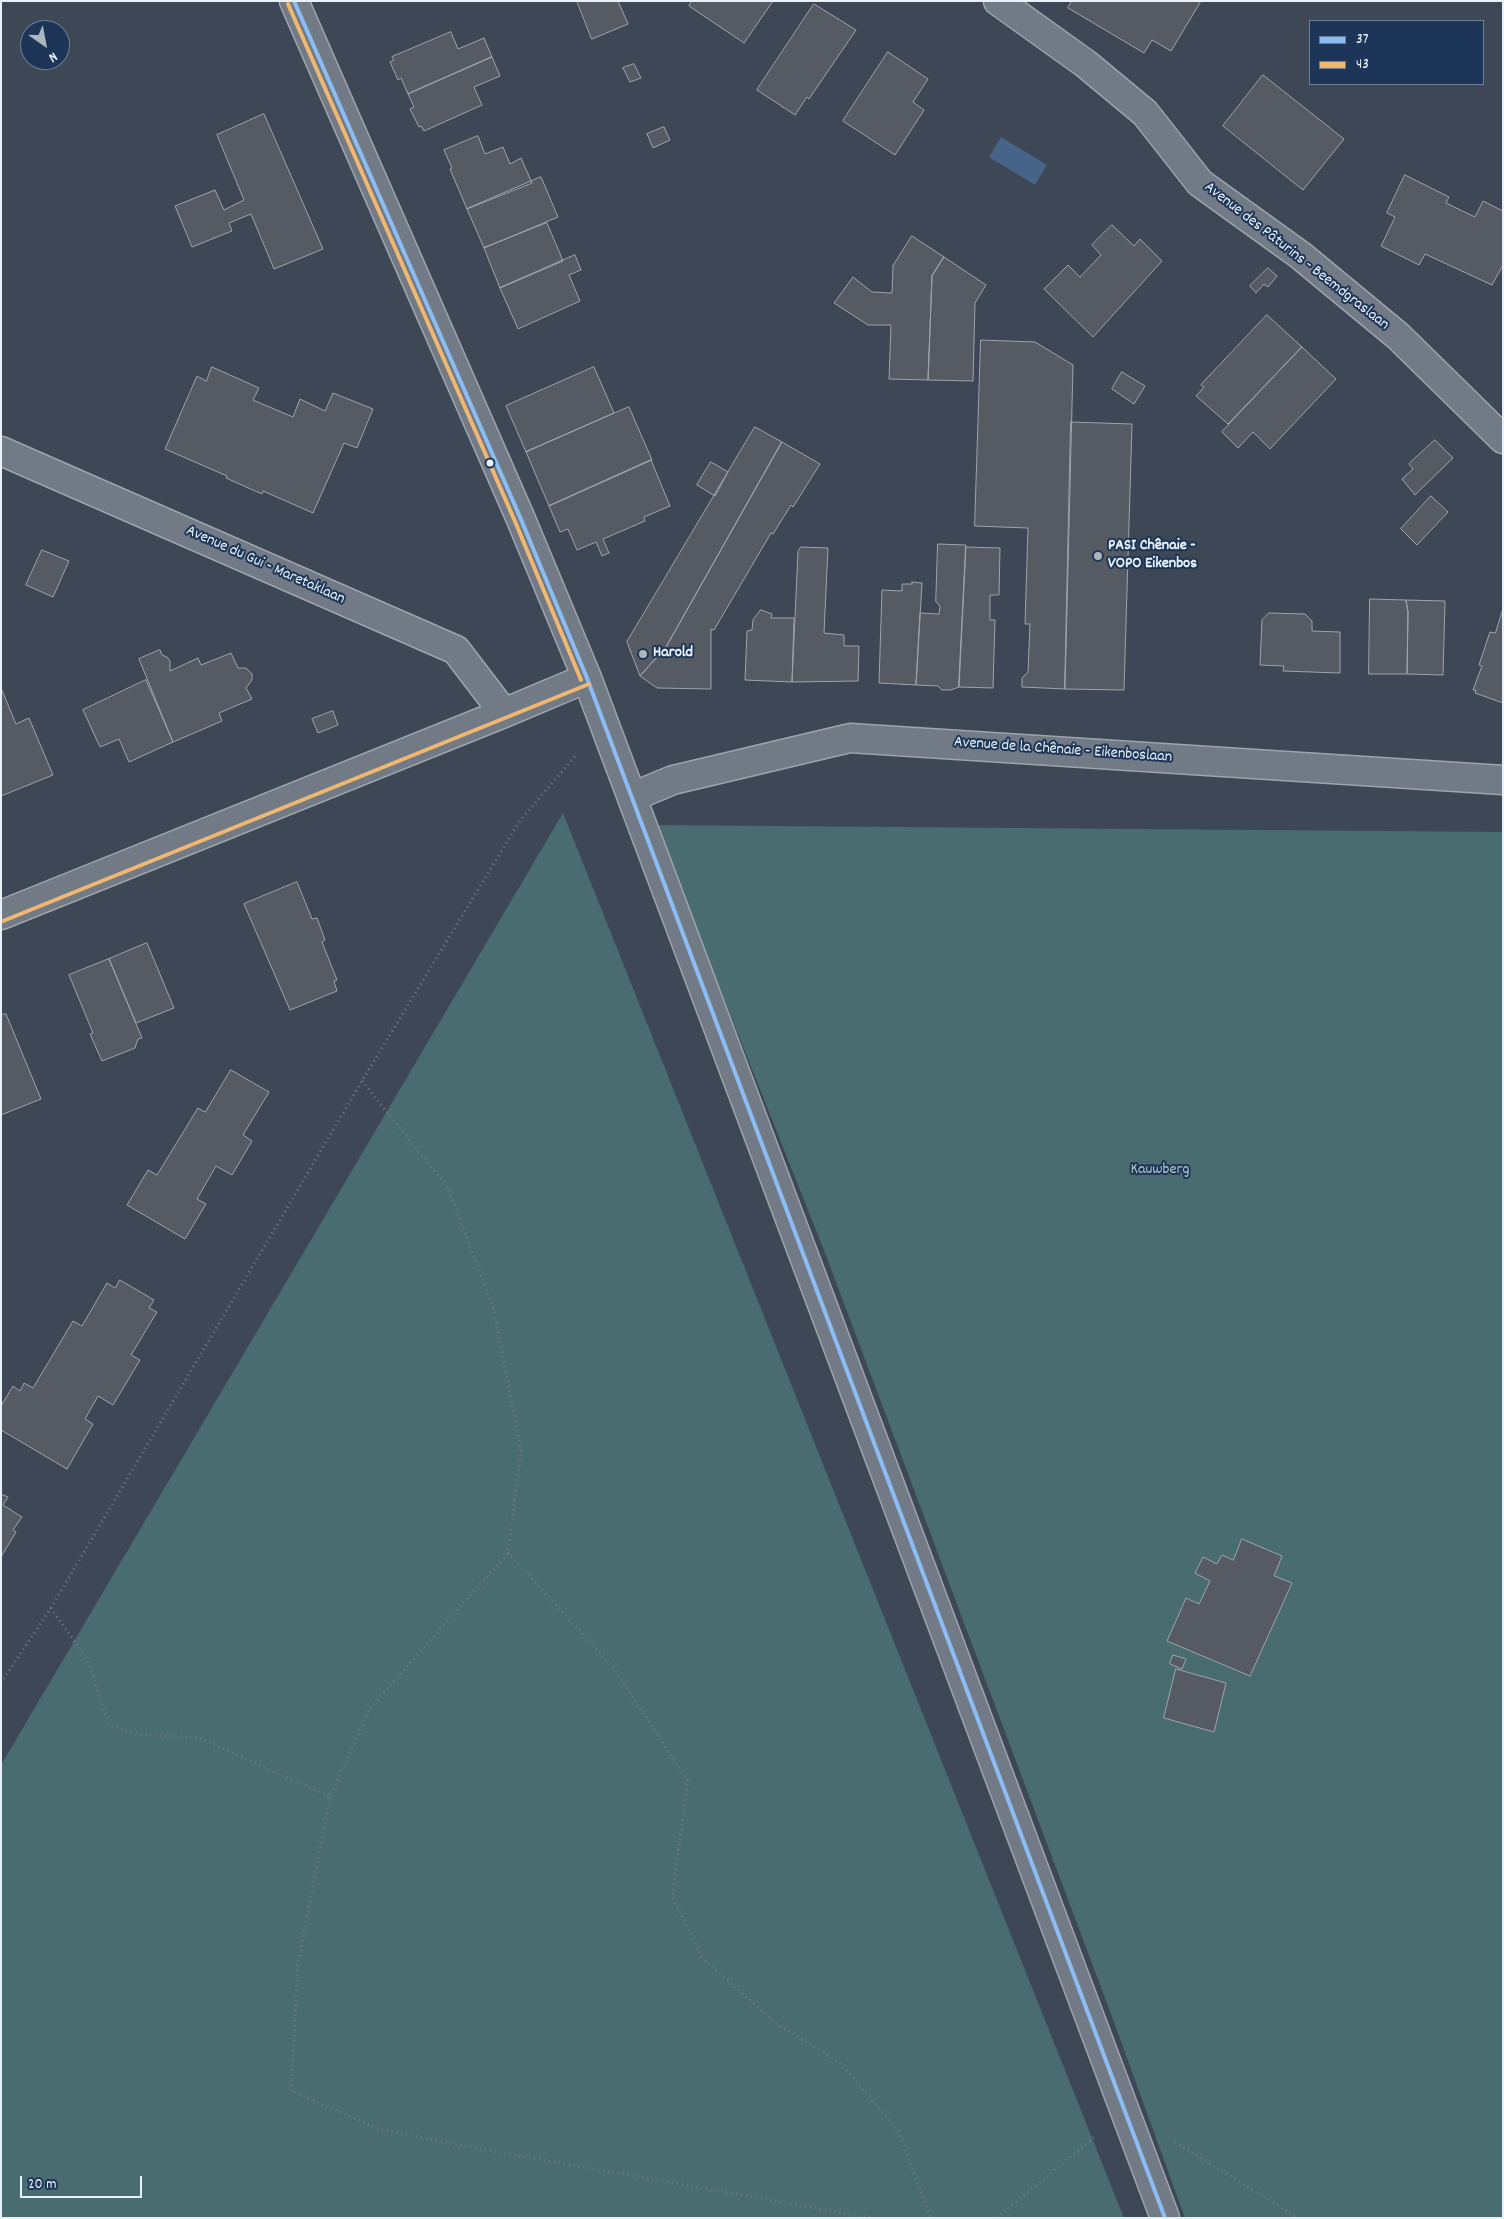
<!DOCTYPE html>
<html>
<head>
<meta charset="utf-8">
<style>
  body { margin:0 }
  #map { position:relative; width:1504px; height:2219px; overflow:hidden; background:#3d4755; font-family:Dekko,sans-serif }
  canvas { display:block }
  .frame { position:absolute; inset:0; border:2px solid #e8f1f8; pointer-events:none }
  .legend { position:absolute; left:1309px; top:20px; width:175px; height:65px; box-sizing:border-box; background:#1d3557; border:1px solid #6e8097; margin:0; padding:6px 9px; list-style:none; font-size:15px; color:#e8f1f8 }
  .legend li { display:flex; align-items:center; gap:10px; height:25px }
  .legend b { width:25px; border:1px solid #6e8097 }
  .north { position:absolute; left:20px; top:20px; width:50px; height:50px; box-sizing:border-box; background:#1d3557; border:1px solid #6e8097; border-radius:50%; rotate:147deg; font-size:14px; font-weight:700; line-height:20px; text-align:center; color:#e8f1f8 }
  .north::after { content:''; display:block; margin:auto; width:18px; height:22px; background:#acb6bf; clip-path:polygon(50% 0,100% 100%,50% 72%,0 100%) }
  .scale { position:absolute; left:20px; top:2176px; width:122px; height:22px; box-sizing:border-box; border:2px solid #e8f1f8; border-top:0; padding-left:6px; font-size:15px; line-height:18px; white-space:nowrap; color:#e8f1f8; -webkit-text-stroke:4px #1d3557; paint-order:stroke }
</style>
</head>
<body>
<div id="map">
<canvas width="1504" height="2219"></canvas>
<div class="frame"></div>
<ul class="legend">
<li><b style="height:6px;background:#8bbdf4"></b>37</li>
<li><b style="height:6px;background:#f0b770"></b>43</li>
</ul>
<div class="north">N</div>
<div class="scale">20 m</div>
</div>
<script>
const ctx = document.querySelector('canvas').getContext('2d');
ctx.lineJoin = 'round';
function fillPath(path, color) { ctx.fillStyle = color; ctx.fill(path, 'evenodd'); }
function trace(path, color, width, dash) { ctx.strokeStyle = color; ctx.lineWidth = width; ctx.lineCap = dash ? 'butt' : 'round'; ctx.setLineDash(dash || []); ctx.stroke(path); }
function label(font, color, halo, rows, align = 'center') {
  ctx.font = font + ' Dekko,sans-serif'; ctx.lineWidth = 4; ctx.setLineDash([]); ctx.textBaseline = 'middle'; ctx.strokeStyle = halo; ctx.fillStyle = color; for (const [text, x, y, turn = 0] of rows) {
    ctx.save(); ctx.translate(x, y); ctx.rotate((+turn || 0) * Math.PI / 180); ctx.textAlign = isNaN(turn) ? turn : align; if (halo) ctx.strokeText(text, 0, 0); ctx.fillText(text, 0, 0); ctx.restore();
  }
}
const green = new Path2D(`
  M563 813 1124 2218H1V1765Z
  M655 825 1503 832V2218H1185L1111 2014 825 1253Z`);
const water = new Path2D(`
  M1001 137 1047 165 1035 185 989 157Z`);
const building = new Path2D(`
  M577 1H618L628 24 592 39Z
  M692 1H773L744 43 689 6Z
  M1072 1H1201L1171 51 1152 40 1144 53 1068 8Z
  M814 4 856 30 809 99 807 97 795 115 757 90Z
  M451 32 458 49 484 38 492 57 408 94 401 78 398 80 390 62 394 60 392 57Z
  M888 52 928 79 913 102 924 110 895 155 843 121Z
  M492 57 500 76 474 87 482 105 424 131 421 126 419 127 410 109 414 107 408 94Z
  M634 64 641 78 630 82 623 68Z
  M1263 75 1344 139 1303 190 1223 126Z
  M264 114 323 249 274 269 251 214 229 223 232 231 192 247 175 206 215 190 224 210 244 200 217 135Z
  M664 127 670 140 653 148 647 134Z
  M478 136 485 154 503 147 510 164 521 158 532 183 467 209 450 169 452 168 444 150Z
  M1405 175 1449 197 1446 203 1475 217 1483 201 1503 211V265L1492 285 1425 254 1419 265 1381 246 1395 217 1387 213Z
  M541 177 558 217 484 248 467 209Z
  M547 223 563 261 500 288 484 248Z
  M1112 225 1134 246 1140 239 1162 261 1093 337 1044 289 1068 265 1080 277 1101 255 1092 245Z
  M912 236 944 257 932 276 928 380 889 379 891 325H868L834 303 853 277 872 292 892 293 893 266Z
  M575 255 581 270 569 275 580 301 518 329 500 288Z
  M944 257 986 285 975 303 973 381 928 380 932 276Z
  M1268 268 1277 276 1268 287 1264 284 1256 293 1250 286Z
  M1267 315 1302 347 1228 424 1196 396 1204 387 1201 385Z
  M981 340 1035 342 1073 365 1065 689 1022 687V678L1028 672 1030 624H1025L1028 528 975 526Z
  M1302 347 1336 379 1270 449 1253 432 1238 448 1222 432Z
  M212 367 259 388 253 400 293 417 300 399 325 411 333 393 373 409 357 448 344 443 313 513 263 491 262 494 226 478 227 476 165 449 197 376 206 381Z
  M594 367 614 413 526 452 506 406Z
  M1122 372 1145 386 1134 404 1112 389Z
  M629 407 652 460 549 506 526 452Z
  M1071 422 1132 424 1124 690 1065 689Z
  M755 427 782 442 666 647 640 676 627 642Z
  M1435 440 1453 458 1415 495 1402 479 1413 469 1409 464Z
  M782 442 820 464 793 507 791 505 773 534 771 533 714 630 711 629V689L657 688 640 676 666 647Z
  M651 460 670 506 644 517 645 521 603 539 609 553 602 556 596 542 577 550 568 529 560 532 549 506Z
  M711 462 728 472 715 496 697 485Z
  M1431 496 1448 512 1417 545 1401 529Z
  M938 544 966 545 959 687 951 690H942L938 686 916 685 920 613 939 614 940 606 936 602Z
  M801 547 828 548 824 633 844 635V646H859L858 681 792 682 798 552Z
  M966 547 1000 548 999 595H990V620H995L993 688 959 687Z
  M42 550 69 561 53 597 26 585Z
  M912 582 922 583 916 685 879 683 882 590 902 591V584H912Z
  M1370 599 1406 600 1408 612 1407 674H1369Z
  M1406 600 1445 601 1443 675 1407 674 1408 612Z
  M1503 609V703L1475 693 1476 690H1473L1482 666 1479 665 1490 632 1495 633Z
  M761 610 772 614 771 618H794L792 682 745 680 747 631 752 630 753 620Z
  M1269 613 1305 614 1312 621V631L1340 632V673L1283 671 1284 666 1260 665 1262 620Z
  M160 650 162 655 167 657 170 661V671L198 658 201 665 231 653 238 668H246L252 674V680L246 688 252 699 219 713 222 721 173 742 139 659Z
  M146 680 173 742 129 762 119 739 100 747 83 710Z
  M1 688 16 724 29 718 53 775 1 796Z
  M333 711 338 725 318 733 312 719Z
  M297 882 312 919 317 918 325 940 322 942 337 980 334 981 337 991 290 1010 244 904Z
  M147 943 174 1008 136 1023 109 959Z
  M109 959 142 1038 138 1039 135 1048 102 1061 90 1034 93 1033 69 975Z
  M6 1014 41 1099 1 1115V1015Z
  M231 1070 269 1092 243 1135 252 1141 232 1175 216 1166 197 1199 206 1204 185 1239 127 1205 148 1170 157 1175 198 1108 205 1112Z
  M120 1280 154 1300 149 1308 157 1312 131 1355 140 1360 113 1405 98 1396 85 1419 93 1424 67 1469 1 1430V1406L13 1386 20 1391 24 1383 33 1388 73 1321 82 1326 107 1283 115 1288Z
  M1 1494 8 1497 3 1505 22 1517 13 1530 16 1532 1 1557Z
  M1242 1539 1282 1556 1274 1576 1292 1583 1250 1676 1167 1641 1186 1598 1199 1604 1210 1581 1195 1573 1203 1557 1217 1564 1222 1555 1233 1560Z
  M1173 1655 1186 1659 1182 1669 1170 1664Z
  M1176 1669 1226 1683 1214 1732 1164 1718Z`);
const path = new Path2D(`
  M362 1081 448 1188 493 1307 521 1450 508 1553 371 1707 330 1797 298 1964 291 2091 379 2129 475 2148 872 2218
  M508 1553 613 1667 688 1781 672 1897 703 1959 776 2023 840 2063 899 2132 931 2218
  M51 1608 88 1661 109 1725 139 1735 197 1737 330 1797
  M1 1683 51 1608 362 1081 519 822 577 754
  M1175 2142 1298 2218
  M997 2218 1097 2135`);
const minor = new Path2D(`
  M294 1 520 517 587 678 1165 2218
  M998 1 1086 64 1145 113 1200 183 1300 255 1398 336 1503 439
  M1 451 456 650 504 713
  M632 797 673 780 850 738 1503 780
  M1 915 504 713 587 678`);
const bus1 = new Path2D(`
  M294 1 520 517 587 678 1165 2218`);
const bus2 = new Path2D(`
  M288 4 514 519 581 680
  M3 921 589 684`);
const markers = [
  [490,463,4.5,"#e8f1f8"],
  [1098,556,5,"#acb6bf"],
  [643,654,5,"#acb6bf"]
];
const streetNames = [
  ["Avenue des Pâturins - Beemdgraslaan",1296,257,38],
  ["Avenue du Gui - Maretaklaan",265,566,24],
  ["Avenue de la Chênaie - Eikenboslaan",1063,751,4]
];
const poiNames = [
  ["PASI Chênaie -",1108,547],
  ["VOPO Eikenbos",1108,565],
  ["Harold",653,654]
];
const parkNames = [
  ["Kauwberg",1160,1171]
];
fillPath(green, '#496c71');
fillPath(water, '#466488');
fillPath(building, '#565b63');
trace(building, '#9ea4ac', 1);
trace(minor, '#9ea4ac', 31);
trace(path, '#727982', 3, [1, 4]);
trace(minor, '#727a85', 28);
trace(bus1, '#8bbdf4', 4);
trace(bus2, '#f0b770', 4);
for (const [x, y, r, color] of markers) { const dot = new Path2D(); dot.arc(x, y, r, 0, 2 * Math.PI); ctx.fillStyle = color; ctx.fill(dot); trace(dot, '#1d3557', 2); }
label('16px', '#e8f1f8', '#1d3557', streetNames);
label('bold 16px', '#e8f1f8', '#1d3557', poiNames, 'left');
label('16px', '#b1c5ca', '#1d3557', parkNames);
</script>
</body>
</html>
